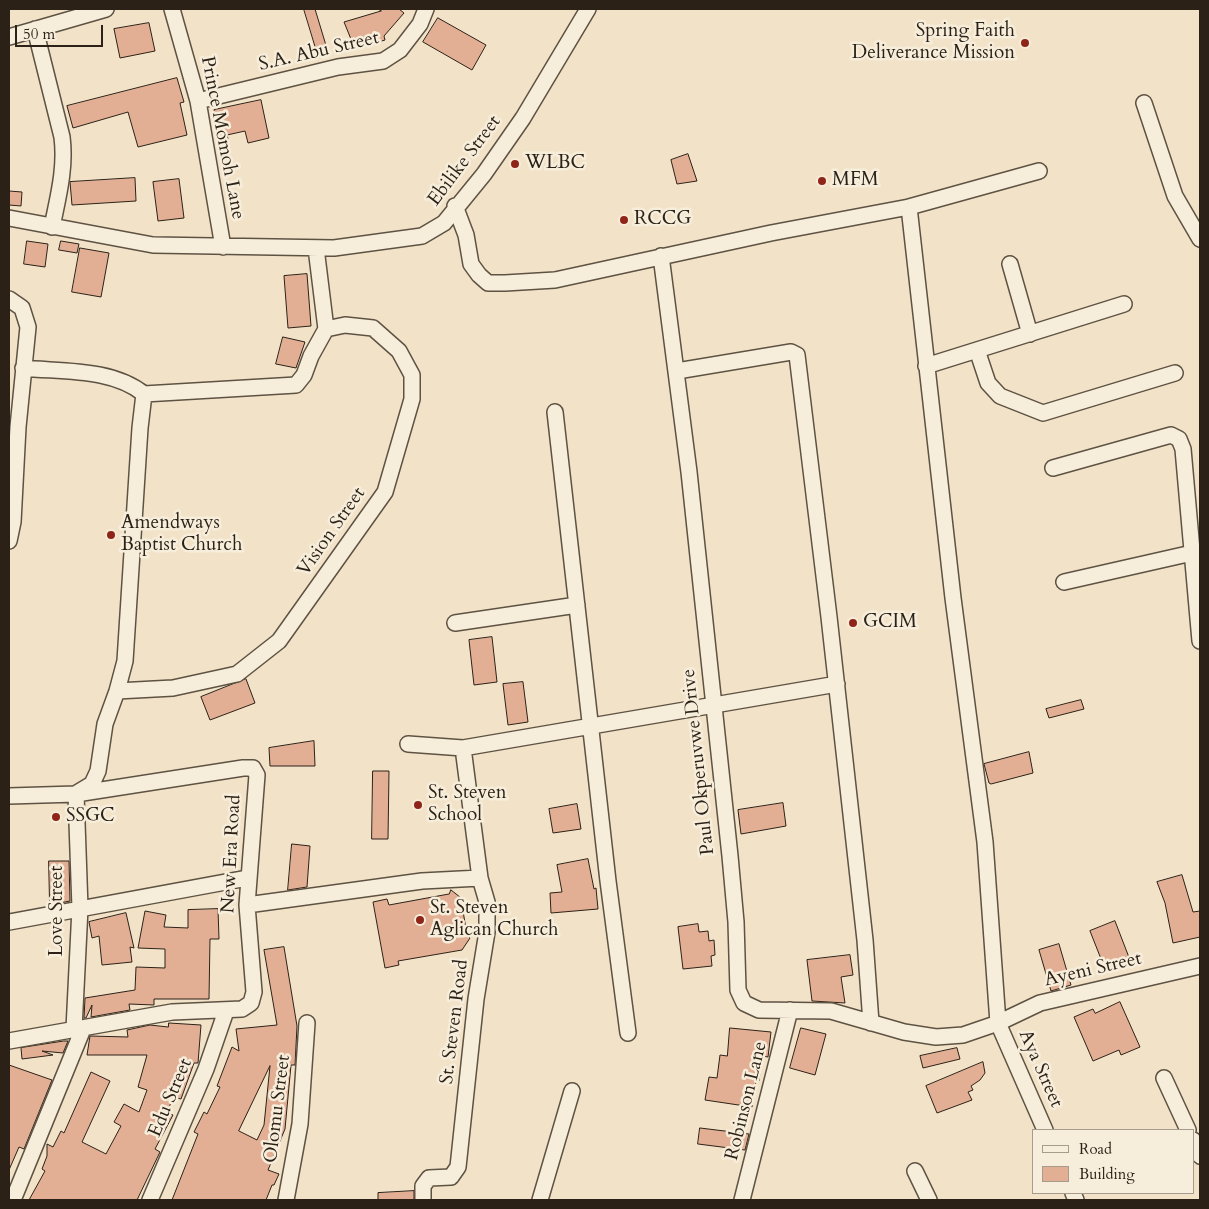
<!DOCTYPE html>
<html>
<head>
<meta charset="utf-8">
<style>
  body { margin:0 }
  #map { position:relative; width:1209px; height:1209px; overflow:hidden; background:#f2e3c8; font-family:Cardo,serif }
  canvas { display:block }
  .frame { position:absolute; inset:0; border:10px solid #2c2117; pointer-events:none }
  .legend { position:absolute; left:1032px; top:1129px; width:162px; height:65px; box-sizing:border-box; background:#f7eddb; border:1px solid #a69b8d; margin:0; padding:6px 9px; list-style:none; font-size:15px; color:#2c2117 }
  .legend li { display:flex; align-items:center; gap:10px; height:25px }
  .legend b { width:25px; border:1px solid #a69b8d }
  .scale { position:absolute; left:15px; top:25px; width:88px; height:22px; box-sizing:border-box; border:2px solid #2c2117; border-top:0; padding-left:6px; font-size:15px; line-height:18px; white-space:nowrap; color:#2c2117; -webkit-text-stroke:4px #f7eddb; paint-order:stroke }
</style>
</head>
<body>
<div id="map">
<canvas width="1209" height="1209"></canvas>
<div class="frame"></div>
<ul class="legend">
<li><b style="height:6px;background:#f7eddb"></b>Road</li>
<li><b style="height:14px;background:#e2af95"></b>Building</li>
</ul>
<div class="scale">50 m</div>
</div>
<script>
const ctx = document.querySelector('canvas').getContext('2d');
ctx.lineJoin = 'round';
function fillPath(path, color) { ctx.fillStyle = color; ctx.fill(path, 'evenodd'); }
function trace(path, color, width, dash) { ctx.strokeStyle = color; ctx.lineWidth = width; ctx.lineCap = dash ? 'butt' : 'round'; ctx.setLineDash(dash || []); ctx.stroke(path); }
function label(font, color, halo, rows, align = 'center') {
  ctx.font = font + ' Cardo,serif'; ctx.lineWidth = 5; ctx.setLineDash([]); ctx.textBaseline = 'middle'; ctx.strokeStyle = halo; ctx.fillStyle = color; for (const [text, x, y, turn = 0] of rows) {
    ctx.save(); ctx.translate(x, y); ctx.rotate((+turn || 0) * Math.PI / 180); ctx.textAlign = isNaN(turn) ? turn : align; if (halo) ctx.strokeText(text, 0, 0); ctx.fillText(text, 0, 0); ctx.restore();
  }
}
const building = new Path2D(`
  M304 9H315L328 52 318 55Z
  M378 9H399L404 13 384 36 385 40 355 49 344 22 381 11Z
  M438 18 486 45 472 70 423 42Z
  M149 23 155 51 120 58 114 29Z
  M177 78 184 102 180 103 187 135 138 147 128 112 73 128 67 106Z
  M261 100 269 138 248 143 245 131 227 135 228 139 218 141 214 110Z
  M688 154 697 181 677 184 671 160Z
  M135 178 136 201 72 205 70 182Z
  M179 179 184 218 158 221 153 182Z
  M9 191 22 192 21 206 9 205Z
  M27 241 48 244 45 267 24 264Z
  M61 241 79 244 77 253 59 250Z
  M80 248 109 253 101 297 72 292Z
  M307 274 311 326 288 328 284 276Z
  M283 337 305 342 296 368 276 364Z
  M492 637 497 682 474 685 469 640Z
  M246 679 255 703 210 720 201 697Z
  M523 682 528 722 508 725 503 684Z
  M1081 700 1084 709 1049 718 1046 709Z
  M314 741 315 766H270L269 748Z
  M1029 752 1033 773 991 784 989 783 984 764Z
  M373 771H389L388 839H372Z
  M783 803 786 826 741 834 738 810Z
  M577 804 581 829 553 833 549 809Z
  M292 844 310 846 307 887 288 890Z
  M588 859 594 889 596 888 598 909 551 913 550 893 562 892 557 865Z
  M49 861H69L70 901 50 905Z
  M1182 875 1193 912 1200 911V937L1173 943 1165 903 1157 882Z
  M451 890 465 901 462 905 467 935 470 938 462 950 398 961 399 965 385 968 373 902 387 899 389 905 449 894Z
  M218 909 219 939H210L209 999H154V1005L129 1004 130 1010 91 1017 92 1005 86 1018H84L85 998 135 990 136 967 165 968V949L138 948 145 911 166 915 164 927 188 928V910Z
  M126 913 134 948 130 947 132 962 102 965 99 936 92 938 89 922Z
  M1115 921 1130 960 1105 969 1090 931Z
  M698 924 699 932 708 931 709 941 714 940 715 955 711 956 712 966 683 969 678 927Z
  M1059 944 1071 985 1051 991 1039 950Z
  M284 947 297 1026 295 1065H291L285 1129 268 1170 279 1174 274 1185H272L266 1200H172L198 1134 194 1132 204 1112 207 1114 220 1087 217 1086 232 1047 239 1051 236 1029 277 1025 264 950ZM270 1066 264 1125 257 1140 239 1131Z
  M850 955 853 975 841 977 845 1003 812 1001 807 960Z
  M1120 1002 1140 1047 1121 1055 1119 1050 1093 1061 1074 1017 1093 1009 1095 1013Z
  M169 1023 201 1025 198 1063H194L181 1099 173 1097 167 1113 173 1115 155 1149 160 1152 137 1200H29L45 1171 42 1169 47 1156V1144L53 1147 61 1131 64 1133 91 1072 110 1081 82 1142 106 1154 121 1126 114 1122 124 1104 139 1112 147 1090 138 1087 147 1055H87L90 1036 128 1037 127 1030 150 1025 168 1027Z
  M730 1028 771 1032 768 1057 762 1056 759 1081H756L752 1107 705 1100 709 1077 717 1078 720 1055 727 1056Z
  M801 1028 826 1034 815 1075 790 1068Z
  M64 1041H68L63 1053 42 1051 53 1055 22 1059 21 1048Z
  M957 1048 960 1059 923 1068 920 1056Z
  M983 1062 985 1073 980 1080 971 1086 973 1090 968 1092 972 1100 937 1113 926 1086Z
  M9 1065 52 1080 24 1149 19 1147 9 1170Z
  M700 1128 749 1134 745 1150 698 1144Z
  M414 1191V1200H378V1193Z`);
const minor = new Path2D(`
  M172 9 198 101 223 247
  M35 29 62 137C66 168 58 197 52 227
  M9 37 106 9
  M198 101 338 67 383 61 400 50 420 24 426 9
  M1144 103 1175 196 1200 239
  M455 206 466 235 471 264 479 275 488 283H505L555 280 771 233 909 207 953 598 985 842 998 1023 1045 1130
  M909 207 1039 171
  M9 218 153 245 334 248 422 236 444 223 484 174 523 118 588 9
  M661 256 689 472 730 856 736 922 738 990 744 1003 759 1010 831 1011 904 1032 936 1037 963 1035 998 1023 1040 1003 1200 966
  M1010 264 1030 334
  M9 299 22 308 28 327 18 427 13 522 9 541
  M977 350 988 383 1000 396 1043 413 1175 373
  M926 366 1124 304
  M23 368C62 372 112 368 144 394L296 385 304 375 311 356 326 329 316 248
  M677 371 791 352 797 355 829 617 865 940 871 1023
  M555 412 608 881 628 1033
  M1053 468 1171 435 1179 439 1183 449 1200 641
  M1064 582 1192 553
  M455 623 577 605
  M117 691 173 688 237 674 279 641 385 492 412 399V375L399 351 373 328 345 325 326 329
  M408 744 463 748 837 684
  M463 748 480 878
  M77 793 92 784 98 771 105 724 117 691 125 661 140 428 144 394
  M9 796 76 794 243 768H253L257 775 247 905 254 992 251 1003 242 1009 172 1012 9 1041
  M247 905 422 881 480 878 487 902V932L476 999 458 1167 451 1177 429 1178 423 1186V1200
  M9 922 247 878
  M74 1029 80 908 76 794
  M1164 1078 1188 1130
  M1193 1140 1200 1156
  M915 1171 929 1200
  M1073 1193 1076 1200
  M13 1200 83 1029
  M150 1200 206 1069 226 1011
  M286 1200 300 1124 307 1023
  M540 1200 572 1091
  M742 1200 790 1010`);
const markers = [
  [1025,43,5,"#8f2418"],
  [515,164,5,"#8f2418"],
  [822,181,5,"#8f2418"],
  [624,220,5,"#8f2418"],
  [111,535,5,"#8f2418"],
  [853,623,5,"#8f2418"],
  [418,805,5,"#8f2418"],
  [56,817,5,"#8f2418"],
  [420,920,5,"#8f2418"]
];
const poiNames = [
  ["Spring Faith",1015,32,"right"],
  ["Deliverance Mission",1015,54,"right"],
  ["WLBC",525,164],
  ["MFM",832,181],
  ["RCCG",634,220],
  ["Amendways",121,524],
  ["Baptist Church",121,546],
  ["GCIM",863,623],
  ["St. Steven",428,794],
  ["School",428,816],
  ["SSGC",66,817],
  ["St. Steven",430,909],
  ["Aglican Church",430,931]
];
const streetNames = [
  ["S.A. Abu Street",319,52,-13],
  ["Prince Momoh Lane",222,138,79],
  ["Ebilike Street",465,161,-53],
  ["Vision Street",332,532,-55],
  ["Paul Okperuvwe Drive",699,762,-96],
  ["New Era Road",232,854,-87],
  ["Love Street",58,911,-90],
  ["Ayeni Street",1093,970,-13],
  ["St. Steven Road",455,1022,-83],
  ["Aya Street",1040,1069,66],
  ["Edu Street",171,1098,-67],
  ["Robinson Lane",747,1101,-76],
  ["Olomu Street",278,1109,-83]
];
fillPath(building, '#e2af95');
trace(building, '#2c2117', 1);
trace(minor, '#5e5243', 18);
trace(minor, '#f7eddb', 15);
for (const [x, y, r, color] of markers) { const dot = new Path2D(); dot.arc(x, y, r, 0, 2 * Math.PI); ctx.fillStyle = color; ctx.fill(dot); trace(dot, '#f7eddb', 2); }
label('19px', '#2c2117', '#f7eddb', poiNames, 'left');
label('19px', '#2c2117', '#f7eddb', streetNames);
</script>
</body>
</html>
